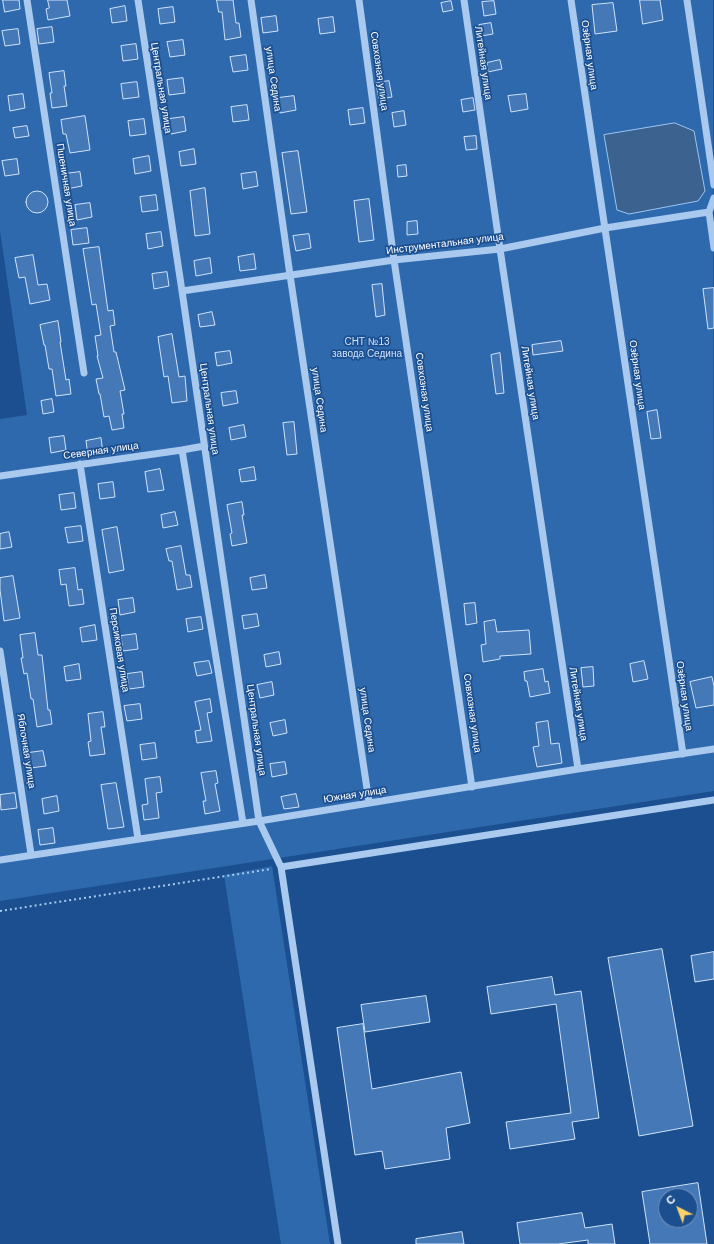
<!DOCTYPE html>
<html>
<head>
<meta charset="utf-8">
<style>
  body { margin:0 }
  #map { position:relative; width:714px; height:1244px; overflow:hidden; background:#1b4f8f; font-family:Arial,sans-serif }
  canvas { display:block }
  .north { position:absolute; left:658px; top:1188px; width:40px; height:40px; box-sizing:border-box; background:#1b4f8f; border:1px solid #7695bc; border-radius:50%; rotate:318deg; font-size:11px; font-weight:700; line-height:16px; text-align:center; color:#fff }
  .north::after { content:''; display:block; margin:auto; width:14px; height:18px; background:#ffd166; clip-path:polygon(50% 0,100% 100%,50% 72%,0 100%) }
</style>
</head>
<body>
<div id="map">
<canvas width="714" height="1244"></canvas>
<div class="north">С</div>
</div>
<script>
const ctx = document.querySelector('canvas').getContext('2d');
ctx.lineJoin = 'round';
function fillPath(path, color) { ctx.fillStyle = color; ctx.fill(path, 'evenodd'); }
function trace(path, color, width, dash) { ctx.strokeStyle = color; ctx.lineWidth = width; ctx.lineCap = dash ? 'butt' : 'round'; ctx.setLineDash(dash || []); ctx.stroke(path); }
function label(font, color, halo, rows, align = 'center') {
  ctx.font = font + ' Arial,sans-serif'; ctx.lineWidth = 3.5; ctx.setLineDash([]); ctx.textBaseline = 'middle'; ctx.strokeStyle = halo; ctx.fillStyle = color; for (const [text, x, y, turn = 0] of rows) {
    ctx.save(); ctx.translate(x, y); ctx.rotate((+turn || 0) * Math.PI / 180); ctx.textAlign = isNaN(turn) ? turn : align; if (halo) ctx.strokeText(text, 0, 0); ctx.fillText(text, 0, 0); ctx.restore();
  }
}
const green = new Path2D(`
  M0 0H713L714 791 0 901V419L27 415 0 231Z
  M272 866 330 1244H281L224 875Z`);
const water = new Path2D(`
  M675 123 694 131 705 191 698 201 629 214 617 210 604 135Z`);
const building = new Path2D(`
  M3 0H19L20 9 5 12Z
  M48 0H67L70 16 48 20 46 9 49 8Z
  M217 0H233L236 23H239L241 37 225 40 222 12H219Z
  M640 0H660L663 20 643 24Z
  M451 1 453 10 443 12 441 3Z
  M494 1 496 14 484 16 482 2Z
  M613 3 617 31 595 34 592 5Z
  M125 6 127 21 112 23 110 9Z
  M173 7 175 22 160 24 158 9Z
  M276 16 278 31 263 33 261 18Z
  M333 17 335 32 320 34 318 19Z
  M491 23 493 34 481 36 479 25Z
  M52 27 54 42 39 44 37 29Z
  M18 29 20 44 5 46 2 31Z
  M183 40 185 55 170 57 167 42Z
  M136 44 138 59 123 61 121 46Z
  M246 55 248 70 233 72 230 57Z
  M500 60 502 69 488 72 487 63Z
  M64 71 66 86H64L67 106 52 108 50 93H52L49 73Z
  M183 78 185 93 169 95 167 80Z
  M389 81 392 97 379 99 376 83Z
  M137 82 139 97 123 99 121 84Z
  M23 94 25 108 10 111 8 96Z
  M526 94 528 109 511 112 508 96Z
  M294 96 296 110 280 113 278 98Z
  M473 98 475 110 463 112 461 100Z
  M247 105 249 120 233 122 231 107Z
  M363 108 365 123 350 125 348 110Z
  M404 111 406 125 394 127 392 113Z
  M85 116 90 150 70 153 66 134H63L61 120Z
  M184 117 186 131 171 134 169 119Z
  M144 119 146 134 130 136 128 121Z
  M27 126 29 136 15 138 13 128Z
  M476 136 477 149 466 150 464 137Z
  M194 149 196 164 181 166 179 152Z
  M298 151 307 212 291 214 282 153Z
  M149 156 151 171 135 174 133 159Z
  M17 159 19 174 5 176 2 161Z
  M406 165 407 176 398 177 397 166Z
  M80 172 82 186 66 189 64 174Z
  M256 172 258 186 243 189 241 174Z
  M205 188 210 234 195 236 190 191Z
  M26 202a11 11 0 1 1 22 0a11 11 0 1 1-22 0Z
  M156 195 158 210 142 212 140 197Z
  M369 199 374 240 359 242 354 201Z
  M90 203 92 217 77 220 75 205Z
  M417 221 418 234 407 235V222Z
  M87 228 89 243 73 245 71 230Z
  M161 232 163 246 148 249 146 234Z
  M309 234 311 248 296 251 293 236Z
  M99 247 108 311 113 310 115 325 110 326 114 352H116L125 390 120 391 124 414H122L124 428 112 430 109 416 104 417 100 394H99L96 379 103 378 97 356H98L95 336 101 335 96 304 92 305 83 249Z
  M254 254 256 269 240 271 238 257Z
  M33 255 38 285 47 284 50 300 30 304 25 277 19 278 15 258Z
  M210 258 212 273 196 276 194 261Z
  M167 272 169 286 154 289 152 274Z
  M382 284 385 315 376 317 372 285Z
  M714 288V328L708 329 703 289Z
  M212 312 215 325 200 327 198 315Z
  M58 321 61 342H60L66 380 69 379 71 394 56 396 52 369H49L45 345H44L40 325Z
  M172 334 179 377 185 376 187 401 172 403 168 376 164 377 158 337Z
  M561 341 563 351 533 355 532 345Z
  M230 351 232 363 217 366 215 353Z
  M500 353 504 393 496 394 491 355Z
  M236 391 238 403 223 406 221 393Z
  M52 399 54 412 43 414 41 401Z
  M657 410 661 438 651 439 647 412Z
  M294 422 297 454 287 455 283 423Z
  M244 425 246 437 231 440 229 428Z
  M64 436 66 450 51 453 49 438Z
  M101 438 103 453 88 455 86 441Z
  M254 467 256 480 241 482 239 470Z
  M160 469 164 490 148 492 145 472Z
  M113 482 115 497 100 499 98 484Z
  M74 493 76 508 61 510 59 495Z
  M242 502 244 515H242L247 543 232 546 230 534 232 533 227 505Z
  M175 512 178 525 163 528 161 515Z
  M81 526 83 541 68 543 65 528Z
  M117 527 124 570 109 573 102 530Z
  M9 532 12 547 0 549V534Z
  M181 546 186 575H190L192 587 177 590 172 561H169L166 549Z
  M75 568 78 590 82 589 84 604 69 606 66 584 61 585 59 570Z
  M265 575 267 588 252 590 250 578Z
  M13 576 20 618 4 621 0 590V578Z
  M133 598 135 612 120 615 118 600Z
  M475 603 477 623 466 625 464 604Z
  M257 614 259 626 244 629 242 616Z
  M201 617 203 629 188 632 186 619Z
  M495 620 497 632 529 630 531 654 500 656V659L483 662 481 645 486 644 484 622Z
  M95 625 97 640 82 642 80 628Z
  M35 633 38 655H42L48 710H50L52 724 37 727 33 699H31L27 673 24 674 21 658H23L20 635Z
  M136 634 138 649 123 651 121 636Z
  M279 652 281 664 266 667 264 655Z
  M209 661 212 673 197 676 194 663Z
  M644 661 648 679 633 682 630 664Z
  M79 664 81 679 66 681 64 667Z
  M593 667 594 686 583 687 581 668Z
  M543 669 545 682 548 681 550 693 530 697 527 681H525L524 672Z
  M142 672 144 687 129 689 127 674Z
  M712 677 714 686V705L696 708 690 682Z
  M272 682 274 695 260 698 257 685Z
  M210 699 212 712 207 713 212 741 197 743 195 731 201 730 195 702Z
  M140 704 142 719 127 721 124 706Z
  M103 712 105 727H101L105 754 90 756 88 742 91 741 88 714Z
  M285 720 287 733 273 736 270 723Z
  M548 721 551 744 559 743 562 763 537 767 533 747 539 746 536 723Z
  M155 743 157 758 142 760 140 745Z
  M43 751 46 766 30 768 28 753Z
  M285 762 287 774 272 777 270 764Z
  M216 771 218 783 215 784 220 811 205 814 203 801H206L201 773Z
  M160 777 162 792 156 793 159 818 144 820 142 805 148 804 145 779Z
  M116 783 124 827 108 829 101 785Z
  M15 793 17 808 1 810 0 795Z
  M296 794 299 807 284 809 281 797Z
  M57 796 59 811 44 814 42 799Z
  M53 828 55 843 40 845 38 830Z
  M662 949 693 1126 639 1136 608 958Z
  M714 952V979L695 982 691 956Z
  M552 977 555 995 581 991 599 1118 572 1122 575 1139 510 1149 506 1122 571 1113 556 1004 491 1014 487 987Z
  M426 996 430 1022 365 1032 361 1005Z
  M363 1024 372 1089 461 1072 470 1123 446 1128 450 1159 385 1169 382 1151 355 1155 337 1028Z
  M698 1183 707 1244H650L642 1192ZM666 1196H690V1220H666Z
  M582 1213 585 1228 612 1224 615 1244H588V1240L558 1244H520L517 1223Z
  M462 1232 464 1244H416V1239Z`);
const path = new Path2D(`
  M0 911 271 869`);
const minor = new Path2D(`
  M27 0 84 373
  M138 0 182 291 259 821 281 867
  M251 0 290 275 369 802
  M359 0 394 260 472 787
  M464 0 500 249 578 769
  M571 0 683 754
  M687 0 714 185
  M714 198 709 212 714 248
  M182 291 394 260 500 249 605 228 709 212
  M182 450 243 823
  M80 464 138 839
  M0 476 182 450 204 446
  M0 651 31 854
  M0 860 259 821 578 769 714 749
  M338 1244 281 867 714 800`);
const streetNames = [
  ["Озёрная улица",589,55,82],
  ["Литейная улица",483,63,82],
  ["Совхозная улица",379,71,82],
  ["улица Седина",273,79,82],
  ["Центральная улица",161,88,81],
  ["Пшеничная улица",66,185,81],
  ["Инструментальная улица",445,244,-7],
  ["Озёрная улица",637,375,82],
  ["Литейная улица",530,383,81],
  ["Совхозная улица",424,392,82],
  ["улица Седина",319,400,82],
  ["Центральная улица",209,409,82],
  ["Северная улица",101,451,-8],
  ["Персиковая улица",119,650,81],
  ["Озёрная улица",684,696,82],
  ["Литейная улица",578,704,81],
  ["Совхозная улица",472,713,82],
  ["улица Седина",367,720,82],
  ["Центральная улица",256,730,82],
  ["Яблочная улица",26,751,81],
  ["Южная улица",355,795,-9]
];
const parkNames = [
  ["СНТ №13",367,342],
  ["завода Седина",367,354]
];
fillPath(green, '#2e69ad');
fillPath(water, '#3c6290');
trace(water, '#9cc4f0', 1);
fillPath(building, '#4478b7');
trace(building, '#cfe3fa', 1);
trace(path, '#a9c9ee', 2, [2, 3]);
trace(minor, '#a9c9ee', 7);
label('10px', '#fff', '#1b4f8f', streetNames);
label('10px', '#cfe3fa', '#1b4f8f', parkNames);
</script>
</body>
</html>
